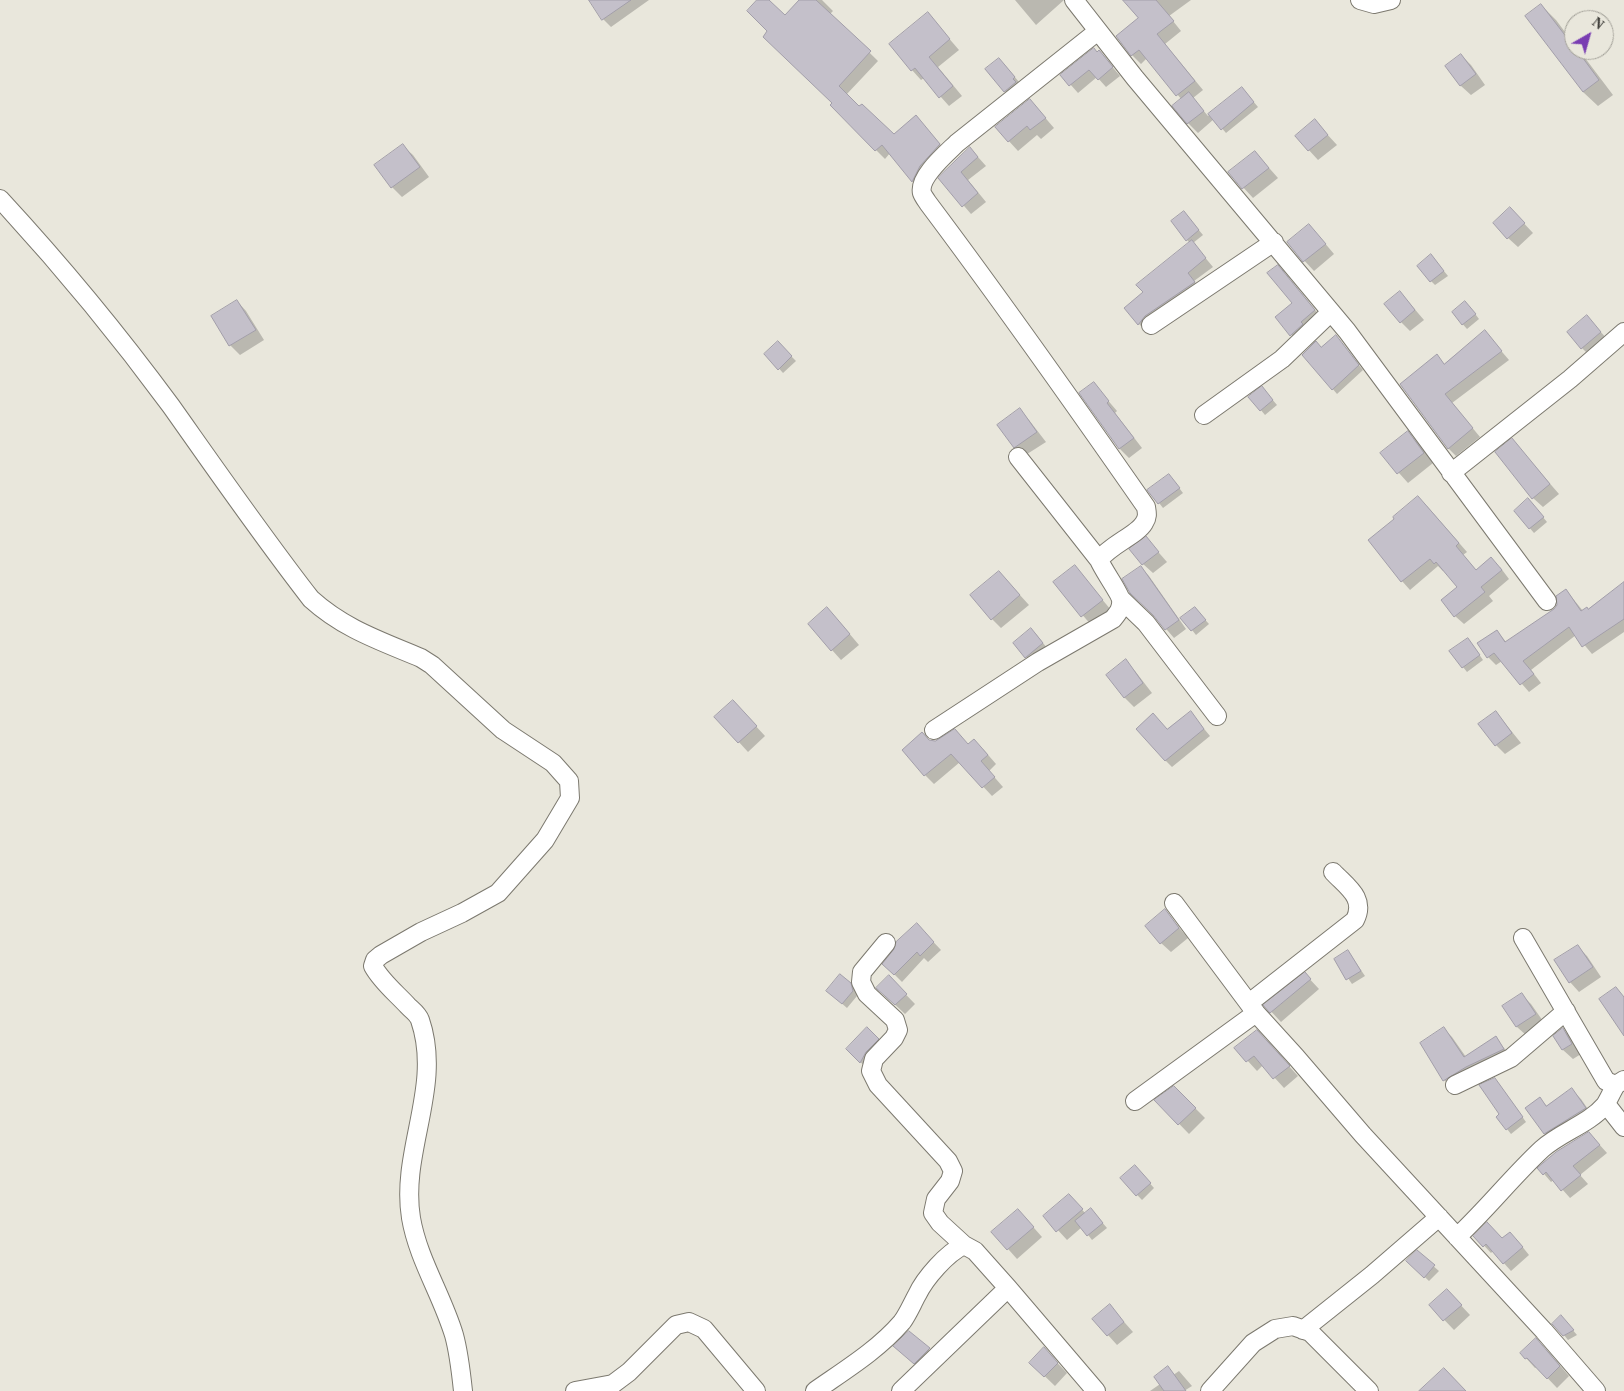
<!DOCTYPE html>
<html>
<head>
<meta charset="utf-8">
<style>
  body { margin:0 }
  #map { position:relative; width:1624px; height:1391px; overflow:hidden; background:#e9e7dc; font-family:Georgia,serif }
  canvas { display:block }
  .north { position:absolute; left:1564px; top:10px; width:50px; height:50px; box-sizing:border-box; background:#e9e7dc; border:1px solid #a3a199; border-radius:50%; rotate:38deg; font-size:14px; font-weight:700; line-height:20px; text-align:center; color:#393834 }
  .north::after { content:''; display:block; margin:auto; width:18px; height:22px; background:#793db2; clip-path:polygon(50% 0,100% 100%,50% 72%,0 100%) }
</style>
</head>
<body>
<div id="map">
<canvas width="1624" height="1391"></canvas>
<div class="north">N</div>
</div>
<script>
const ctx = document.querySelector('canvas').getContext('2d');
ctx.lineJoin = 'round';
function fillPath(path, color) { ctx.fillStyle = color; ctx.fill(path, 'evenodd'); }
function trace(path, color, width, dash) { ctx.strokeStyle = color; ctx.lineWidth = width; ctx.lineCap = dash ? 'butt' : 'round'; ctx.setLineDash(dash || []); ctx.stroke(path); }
const shadow = new Path2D(`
  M590 0H649L611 27 603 19Z
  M759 0H768L785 17 801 0H822L833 11 830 14 878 61 846 95 859 108 893 135 916 117 948 153 921 190 890 153 885 159 831 105 833 103 769 30Z
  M1015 0H1064L1036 25Z
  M1125 0H1191L1169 16 1181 31 1165 44 1203 90 1193 98 1208 116 1242 88 1258 107 1226 133 1214 119 1198 133 1188 123 1182 100 1147 58 1141 64 1132 55 1140 18Z
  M1541 5 1556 20 1574 44V50H1579L1613 95 1598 106 1583 92Z
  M928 14 959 50 938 67 962 96 949 106 924 78 921 80 912 70 891 44Z
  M1099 51 1120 76 1106 87 1097 77 1078 93 1062 75Z
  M1461 55 1471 65 1485 85 1471 95 1461 86 1447 66Z
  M1004 64 1019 82 1017 84 1020 87 1009 96 987 69Z
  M1030 100 1054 128 1041 139 1037 135 1018 151 996 127Z
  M1315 121 1337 145 1318 160 1296 136Z
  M403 146 413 155 429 177 402 197 392 187Z
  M970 148 986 166 968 180 986 202 971 214 940 178Z
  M1255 152 1278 178 1253 198 1230 173Z
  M1188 217 1203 235 1193 243 1213 267 1194 281 1202 290 1146 331 1139 324 1144 292 1190 243 1187 240Z
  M1519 218 1533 233 1518 247 1508 238Z
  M1318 235 1334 254 1314 271 1288 243Z
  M1435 260 1448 276 1435 285 1431 281Z
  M1284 273 1321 317 1298 342 1276 318 1294 304Z
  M1400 292 1424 320 1410 331 1401 322Z
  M237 301 246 311 264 340 240 355 230 345 212 316Z
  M1470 307 1479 319 1467 329 1453 313Z
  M1587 317 1610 342 1591 357 1582 348Z
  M1485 332 1509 360 1452 403 1480 437 1456 456 1448 448 1437 356 1445 365Z
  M1336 337 1363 370 1337 394 1304 355 1322 348Z
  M778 343 796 361 783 373 766 354Z
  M1094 384 1117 411 1115 413 1142 448 1129 458 1120 449 1081 393Z
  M1266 392 1277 405 1265 415 1250 397Z
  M1019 410 1029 420 1046 442 1024 456 1015 447Z
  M1408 433 1417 442 1433 463 1408 483 1382 454Z
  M1512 440 1559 494 1543 507 1533 498Z
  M1173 480 1183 493 1163 508 1149 490Z
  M1533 505 1547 522 1534 533 1515 511Z
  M1427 506 1467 552 1463 555 1477 571 1500 567 1509 579 1489 596 1493 601 1464 624 1455 616 1459 588 1444 570 1443 571 1438 566 1410 590 1402 581Z
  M1146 538 1167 562 1153 573 1143 564Z
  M1075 567 1111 610 1092 626 1055 583Z
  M1141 568 1149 576 1186 629 1174 638 1155 616Z
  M999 572 1029 605 1001 628 992 619Z
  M1624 584V632L1592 654 1576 635 1531 670 1541 683 1529 692 1502 661 1496 665 1488 657 1497 631 1507 643 1555 610 1566 590 1583 611 1589 610Z
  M1199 613 1209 624 1196 635 1192 630Z
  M837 619 859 645 841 660 832 650Z
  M1036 634 1047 648 1030 661 1026 657Z
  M1472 644 1483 660 1467 672 1451 652Z
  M1125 661 1135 671 1152 693 1134 707 1125 698 1108 675Z
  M742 711 765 736 748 752 716 717Z
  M1496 712 1521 743 1505 754 1496 745Z
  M1191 713 1210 736 1172 767 1165 760Z
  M930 742 969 745 983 749 996 764 989 771 1003 787 992 796 960 762 934 784 925 775Z
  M1165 911 1188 938 1171 952 1161 943Z
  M924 932 941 950 928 962 924 958 902 982 884 964Z
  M1577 946 1587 956 1601 977 1579 992 1570 982Z
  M1348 951 1365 976 1352 984 1335 959Z
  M1305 974 1319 989 1281 1022 1265 1005Z
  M889 977 915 1004 905 1014 887 997Z
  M850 984 855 989 857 996 847 1008 832 995Z
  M1522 995 1531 1004 1545 1024 1527 1036 1517 1027 1504 1007Z
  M867 1029 887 1049 870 1072 848 1049Z
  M1444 1029 1452 1037 1466 1057 1496 1038 1512 1058 1453 1088 1444 1080 1422 1043Z
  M1563 1029 1572 1039 1581 1054 1573 1059 1563 1050 1555 1036Z
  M1266 1041 1298 1076 1284 1088 1263 1065 1257 1071 1236 1048Z
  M1499 1084 1526 1122 1511 1134 1507 1129 1501 1115Z
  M1174 1087 1205 1118 1189 1134 1156 1100Z
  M1572 1090 1581 1099 1594 1118 1555 1143 1545 1133 1540 1099 1547 1106Z
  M1589 1133 1607 1153 1580 1175 1588 1184 1570 1198 1554 1180 1551 1182 1539 1168Z
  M1139 1171 1154 1188 1142 1200 1121 1178Z
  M1076 1203 1086 1214H1095L1107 1228 1092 1240 1082 1227 1067 1240 1045 1216Z
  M1027 1220 1042 1237 1017 1259 993 1232Z
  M1475 1236 1517 1240 1529 1255 1511 1271 1493 1251 1491 1253Z
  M1417 1252 1439 1271 1429 1281 1408 1261Z
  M1456 1300 1470 1315 1454 1330 1430 1305Z
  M1110 1306 1133 1332 1117 1345 1108 1335Z
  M1565 1321 1577 1335 1568 1340 1564 1335Z
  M909 1332 938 1359 924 1373 895 1346Z
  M1044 1349 1067 1373 1055 1386 1031 1363Z
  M1546 1349 1569 1376 1557 1388 1537 1367 1535 1368 1526 1358Z
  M1179 1371 1192 1386 1184 1391H1150Z`);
const building = new Path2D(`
  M589 0H631L602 20Z
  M757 0H769L785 15 799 0H816L871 51 839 86 859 106 862 104 894 134 916 115 940 144 920 166 912 182 882 145 875 151 830 105 832 103 763 37 767 31 747 11Z
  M1123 0H1156L1174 21 1157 34 1195 81 1176 96 1139 50 1131 56 1116 36 1138 18Z
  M1541 4 1574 47V50H1577L1599 80 1583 92 1525 16Z
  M928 12 950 39 929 57 953 86 939 98 915 68 911 71 889 44Z
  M1094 48 1097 52 1099 50 1113 67 1098 80 1089 70 1069 86 1060 75Z
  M1461 54 1476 74 1460 86 1445 66Z
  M999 58 1015 77 1013 79 1016 82 1004 92 985 69Z
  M1242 87 1254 102 1221 130 1208 114Z
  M1189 92 1204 111 1187 124 1172 106Z
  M1030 99 1046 118 1030 130 1027 126 1008 142 995 127Z
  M1315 119 1328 135 1308 151 1295 136Z
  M403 144 420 167 391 188 374 165Z
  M970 147 978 157 961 172 978 193 962 207 938 178Z
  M1255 151 1269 168 1242 189 1228 172Z
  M1510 207 1525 223 1507 239 1493 223Z
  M1184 211 1199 230 1186 241 1171 221Z
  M1309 224 1326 244 1303 262 1287 242Z
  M1192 240 1206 258 1188 273 1195 282 1145 316 1138 325 1124 308 1143 292 1136 285Z
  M1431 254 1444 271 1430 282 1417 266Z
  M1278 265 1315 310 1301 322 1303 324 1290 336 1275 317 1292 303 1267 273Z
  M1400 291 1415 310 1400 323 1384 304Z
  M237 300 256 330 229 346 211 316Z
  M1465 301 1476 314 1462 325 1452 312Z
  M1587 315 1601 332 1581 349 1567 332Z
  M1485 330 1502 351 1445 394 1473 428 1448 449 1400 384 1437 354 1444 364Z
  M1336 335 1359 365 1332 390 1302 355 1316 341 1321 347Z
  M778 341 792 356 778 370 764 354Z
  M1094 382 1109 401 1107 403 1134 438 1119 449 1079 393Z
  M1262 386 1273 400 1260 411 1248 397Z
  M1020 408 1037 432 1014 448 997 425Z
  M1408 431 1424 453 1397 474 1380 453Z
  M1512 438 1550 484 1532 499 1495 452Z
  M1169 474 1180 488 1158 504 1147 490Z
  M1418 496 1459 543 1456 546 1476 570 1491 557 1502 570 1481 587 1485 592 1454 617 1441 600 1457 587 1436 562 1434 564 1430 559 1401 582 1368 540 1394 519 1393 517Z
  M1528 498 1544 517 1529 529 1514 511Z
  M1146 536 1159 552 1142 565 1129 549Z
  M1075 565 1103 600 1081 617 1053 582Z
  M1141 566 1179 620 1165 630 1153 615 1130 593 1122 579Z
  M999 571 1020 595 991 620 970 595Z
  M1624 582V619L1582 647 1569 627 1523 661 1534 674 1520 685 1494 653 1487 658 1477 643 1497 630 1505 642 1554 609 1557 605 1556 596 1566 589 1581 611 1587 607 1588 609Z
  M827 607 850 634 831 651 808 624Z
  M1195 607 1206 620 1191 631 1180 618Z
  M1031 628 1043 643 1025 658 1013 643Z
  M1468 638 1480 655 1462 668 1449 651Z
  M1126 659 1143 683 1124 698 1106 675Z
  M733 700 757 726 738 743 714 717Z
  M1191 711 1204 729 1165 761 1136 729 1153 713 1167 729Z
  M1496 711 1512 733 1495 746 1478 724Z
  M955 729 968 744 974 739 988 755 981 761 995 777 982 788 951 754 924 776 902 750 922 732 929 740 935 741Z
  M1165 909 1179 928 1160 944 1145 926Z
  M917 923 934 942 920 956 917 952 894 975 882 964 894 949 896 942Z
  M1578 945 1593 967 1569 983 1554 960Z
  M1348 950 1361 971 1346 980 1334 959Z
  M1305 972 1311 979 1270 1013 1263 1005Z
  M840 974 851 983 853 991 842 1004 826 991Z
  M889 975 907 994 895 1005 876 988Z
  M1616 987 1624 997V1036L1599 999Z
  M1522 993 1536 1014 1516 1027 1502 1006Z
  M867 1027 879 1039 866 1052 860 1063 846 1049Z
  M1444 1027 1464 1057 1496 1036 1504 1049 1466 1067 1443 1081 1420 1043Z
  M1563 1028 1572 1044 1562 1050 1553 1036Z
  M1257 1030 1290 1066 1273 1079 1254 1056 1246 1062 1234 1048Z
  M1495 1078 1523 1117 1506 1130 1496 1117 1499 1114 1479 1085Z
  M1174 1086 1196 1108 1178 1125 1154 1100Z
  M1572 1088 1586 1108 1544 1134 1525 1108 1540 1097 1546 1106Z
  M1589 1132 1600 1145 1573 1166 1581 1175 1561 1191 1546 1172 1543 1175 1537 1168 1556 1152Z
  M1135 1165 1151 1183 1136 1196 1120 1178Z
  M1069 1194 1083 1209 1056 1232 1043 1216Z
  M1091 1208 1103 1223 1087 1236 1075 1221Z
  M1018 1209 1034 1227 1007 1250 991 1232Z
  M1487 1222 1502 1238 1510 1232 1523 1247 1503 1264 1486 1244 1483 1247 1473 1236Z
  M1417 1250 1435 1265 1424 1278 1406 1261Z
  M1447 1289 1462 1305 1443 1321 1429 1305Z
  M1110 1304 1124 1322 1107 1336 1092 1319Z
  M1561 1315 1574 1330 1563 1336 1552 1324Z
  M909 1331 930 1348 914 1364 893 1346Z
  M1536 1338 1560 1366 1547 1379 1527 1358 1525 1359 1520 1353Z
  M1044 1347 1058 1363 1044 1377 1029 1363Z
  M1168 1366 1186 1391H1164L1154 1377Z
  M1444 1368 1466 1391H1419Z`);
const minor = new Path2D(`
  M1074 0 1135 78 1347 331 1547 601
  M1360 0 1374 4 1391 0
  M0 199C61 265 118 334 171 406 217 471 262 536 311 599 344 629 381 641 421 658L432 665 503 730 553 763 569 781 570 798 545 840 498 893 462 913 421 932 381 955 375 960 373 966C381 981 396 993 408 1006 412 1010 418 1014 420 1020 443 1087 400 1151 411 1218 418 1259 442 1295 454 1335 459 1353 461 1372 463 1391
  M1151 325 1274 242
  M1204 415 1282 359 1331 312
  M1018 457 1099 560
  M1451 473 1570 379 1624 332
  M1121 599 1146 623 1217 716
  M934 730 1038 662 1113 619C1118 613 1122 608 1121 600 1120 593 1103 570 1099 560 1110 545 1137 535 1144 523 1148 517 1147 513 1146 507 1075 405 1003 303 928 203 926 200 923 196 922 193 918 177 947 153 957 143L1098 31
  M1174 903 1256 1013 1296 1057 1363 1135 1544 1331 1596 1391
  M1523 938 1606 1081 1616 1085 1624 1080
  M886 943 862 972 861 982 867 994 895 1020 898 1030 894 1038 874 1059 871 1071 878 1085 948 1161 953 1171 950 1181 936 1199 933 1213 940 1223 964 1245
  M1249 1003 1355 920C1366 898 1347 887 1333 872
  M1455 1085 1511 1058 1566 1011
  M1135 1101 1256 1013
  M1606 1104 1624 1127
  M1457 1237C1487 1209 1512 1177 1542 1149 1561 1132 1589 1124 1605 1105 1609 1099 1612 1091 1616 1085
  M1303 1330 1372 1275 1439 1217
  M575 1391 613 1384 629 1372 676 1325 689 1322 704 1329 756 1391
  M815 1391C845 1370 878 1350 902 1322 908 1314 912 1304 917 1295 925 1278 947 1253 964 1245L975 1251 1008 1288 1096 1391
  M901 1391 1008 1288
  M1210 1391 1253 1343 1275 1329 1293 1326 1310 1332 1369 1391`);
fillPath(shadow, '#0003');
fillPath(building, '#c4c0ca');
trace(building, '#a29ea9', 1);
trace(minor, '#7c796f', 20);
trace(minor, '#fff', 18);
</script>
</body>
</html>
